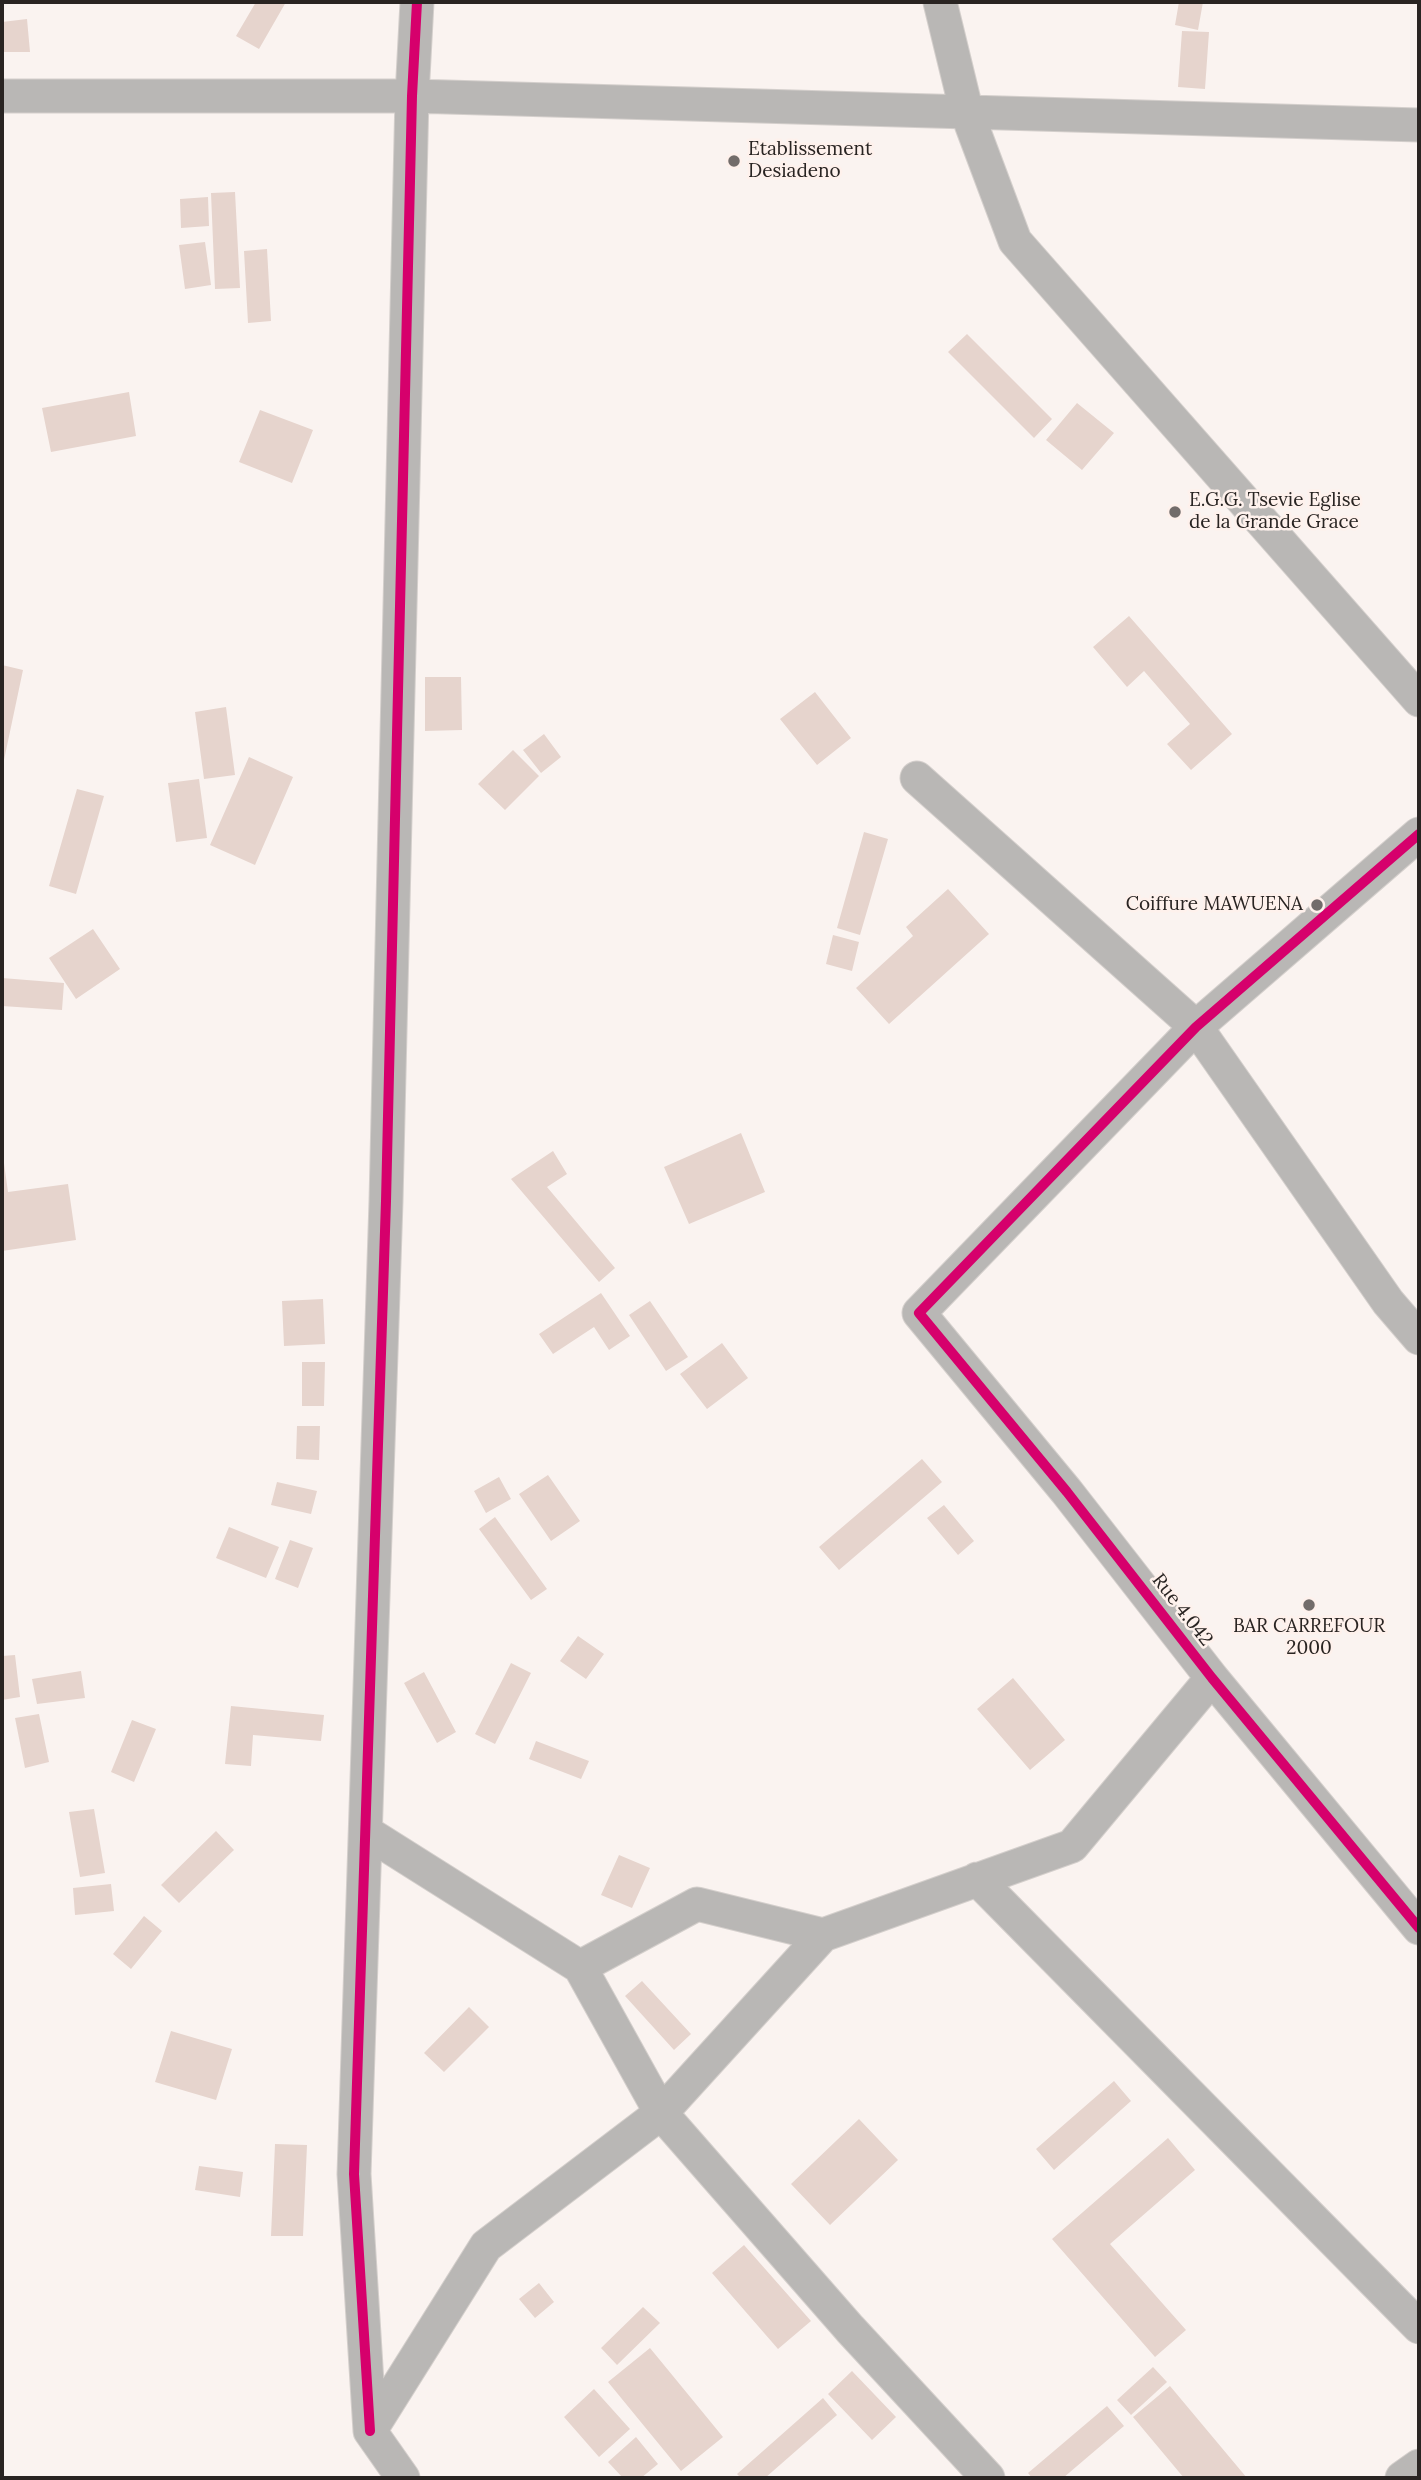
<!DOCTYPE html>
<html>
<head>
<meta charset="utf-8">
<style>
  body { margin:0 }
  #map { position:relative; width:1421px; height:2480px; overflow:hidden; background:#faf3f0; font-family:Lora,serif }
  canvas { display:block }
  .frame { position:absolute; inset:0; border:4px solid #292422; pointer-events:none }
</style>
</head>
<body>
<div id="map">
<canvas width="1421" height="2480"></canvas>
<div class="frame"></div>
</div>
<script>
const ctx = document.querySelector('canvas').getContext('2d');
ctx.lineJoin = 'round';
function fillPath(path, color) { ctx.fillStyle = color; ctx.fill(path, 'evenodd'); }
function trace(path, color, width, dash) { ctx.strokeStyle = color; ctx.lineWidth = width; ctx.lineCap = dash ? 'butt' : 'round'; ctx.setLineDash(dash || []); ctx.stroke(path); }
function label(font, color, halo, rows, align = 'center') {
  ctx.font = font + ' Lora,serif'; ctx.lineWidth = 5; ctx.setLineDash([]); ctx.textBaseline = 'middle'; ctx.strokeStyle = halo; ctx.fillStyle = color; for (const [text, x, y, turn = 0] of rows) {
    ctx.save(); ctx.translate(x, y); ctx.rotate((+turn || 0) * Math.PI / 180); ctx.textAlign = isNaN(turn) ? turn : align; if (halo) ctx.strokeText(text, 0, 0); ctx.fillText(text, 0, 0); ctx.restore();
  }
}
const building = new Path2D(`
  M256 2H286L259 49 236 36Z
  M1179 2H1203L1198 30 1175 25Z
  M27 19 30 52H2V22Z
  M1182 31 1209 32 1205 89 1178 87Z
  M235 192 240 288 215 289 211 193Z
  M208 197 209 226 181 228 180 199Z
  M205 242 211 285 185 289 179 245Z
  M267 249 271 321 248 323 244 251Z
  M967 334 1052 419 1034 438 948 352Z
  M129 392 136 436 51 452 42 408Z
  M1077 403 1114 433 1082 470 1046 440Z
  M260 410 313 430 292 483 239 462Z
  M1129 616 1232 734 1191 770 1167 744 1190 724 1144 671 1127 687 1093 647Z
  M2 665 23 670 4 760H2Z
  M425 677H461L462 730 425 731Z
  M815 692 851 738 817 765 780 719Z
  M226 707 235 775 204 779 195 712Z
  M544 734 561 757 541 773 523 750Z
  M513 750 539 776 505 810 478 784Z
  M249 757 293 777 255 865 210 845Z
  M199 779 207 838 176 842 168 783Z
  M77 789 104 796 76 894 49 886Z
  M864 832 888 839 860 935 837 928Z
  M948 889 989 934 889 1024 856 988 913 936 906 927Z
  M93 929 120 969 76 999 49 958Z
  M833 935 859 942 852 971 826 964Z
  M2 978 64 983 62 1010 2 1006Z
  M741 1133 765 1192 689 1224 664 1167Z
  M553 1151 567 1174 547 1187 615 1268 599 1282 511 1179Z
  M4 1163 8 1192 68 1184 76 1240 2 1251V1164Z
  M601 1293 630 1336 609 1350 594 1327 553 1354 539 1334Z
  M323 1299 325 1344 284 1346 282 1301Z
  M650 1301 688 1357 666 1371 629 1315Z
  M722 1343 748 1378 707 1409 680 1374Z
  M302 1362H325L324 1406H302Z
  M297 1426H320L319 1460 296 1459Z
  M922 1459 942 1482 839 1570 819 1547Z
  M548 1475 580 1521 551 1541 519 1494Z
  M499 1477 511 1499 486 1513 474 1491Z
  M277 1482 317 1491 311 1514 271 1505Z
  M944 1505 974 1541 958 1555 927 1518Z
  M495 1517 547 1589 531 1600 479 1529Z
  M229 1527 279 1547 266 1578 216 1558Z
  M290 1540 313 1548 298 1588 275 1579Z
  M578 1636 604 1654 586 1679 560 1661Z
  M15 1655 20 1697 2 1700V1656Z
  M511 1663 531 1673 495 1744 475 1734Z
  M81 1671 85 1698 37 1704 32 1679Z
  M424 1672 456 1732 437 1743 404 1683Z
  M1013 1678 1065 1740 1030 1770 977 1709Z
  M231 1706 324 1715 321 1741 253 1735 251 1766 225 1764Z
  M39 1714 49 1762 25 1768 15 1718Z
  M132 1720 156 1729 134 1782 111 1772Z
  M536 1741 589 1761 581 1779 529 1759Z
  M94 1809 105 1873 80 1877 69 1812Z
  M216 1831 234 1850 179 1903 161 1885Z
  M619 1855 650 1868 632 1908 601 1895Z
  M111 1884 114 1911 75 1915 73 1888Z
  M144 1916 162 1931 131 1969 113 1954Z
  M642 1981 691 2034 674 2050 625 1996Z
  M469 2007 489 2027 444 2072 424 2053Z
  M171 2031 232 2049 216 2100 155 2082Z
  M1114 2081 1131 2101 1054 2170 1036 2149Z
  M859 2119 898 2160 830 2225 791 2184Z
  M1168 2138 1195 2170 1110 2244 1186 2330 1155 2357 1052 2239Z
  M275 2144 307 2145 303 2236H271Z
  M199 2166 243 2172 240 2197 195 2190Z
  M744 2245 811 2321 778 2349 712 2273Z
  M539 2283 554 2302 535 2318 519 2299Z
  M643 2307 660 2323 617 2365 601 2348Z
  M650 2348 723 2437 681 2471 608 2382Z
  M1153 2367 1167 2382 1131 2415 1117 2400Z
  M852 2371 896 2417 872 2440 828 2394Z
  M1170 2386 1247 2478H1184L1133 2417Z
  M594 2389 630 2429 599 2457 564 2417Z
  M823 2398 837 2415 765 2478H741L737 2474Z
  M1107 2406 1124 2426 1063 2478H1032L1028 2473Z
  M636 2437 658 2464 641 2478H623L608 2462Z`);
const street = new Path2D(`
  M940 2 967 113 1015 241 1419 700
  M2 96H412L1419 125
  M917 778 1196 1027 1388 1302 1419 1338
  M1419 834 1196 1027 919 1313 1067 1492 1212 1678 1419 1928
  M366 1832 580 1967 661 2113 850 2329 988 2478
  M977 1879 1419 2327
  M580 1967 697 1904 823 1935
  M370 2431 354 2174 386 1201 412 96 417 2
  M403 2478 370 2431 486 2246 661 2113 823 1935 1072 1846 1212 1678
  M1402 2478 1419 2466`);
const cycleway = new Path2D(`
  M1419 834 1196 1027 919 1313 1067 1492 1212 1678 1419 1928
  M370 2431 354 2174 386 1201 412 96 417 2`);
const markers = [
  [734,161,7,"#726c6a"],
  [1175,512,7,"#726c6a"],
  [1317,905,7,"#726c6a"],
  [1309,1605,7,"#726c6a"]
];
const poiNames = [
  ["Etablissement",748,150],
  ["Desiadeno",748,172],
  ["E.G.G. Tsevie Eglise",1189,501],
  ["de la Grande Grace",1189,523],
  ["Coiffure MAWUENA",1303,905,"right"],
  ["BAR CARREFOUR",1309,1627,"center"],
  ["2000",1309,1649,"center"]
];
const streetNames = [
  ["Rue 4.042",1182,1610,52]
];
fillPath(building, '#e6d4cd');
trace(street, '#d4cfcc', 35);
trace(street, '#b9b7b5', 33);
trace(cycleway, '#d6006c', 10);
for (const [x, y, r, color] of markers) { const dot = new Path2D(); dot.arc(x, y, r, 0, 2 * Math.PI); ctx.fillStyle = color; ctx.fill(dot); trace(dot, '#fef1ec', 2.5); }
label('19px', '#292422', '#fef1ec', poiNames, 'left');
label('19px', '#292422', '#fef1ec', streetNames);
</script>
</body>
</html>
